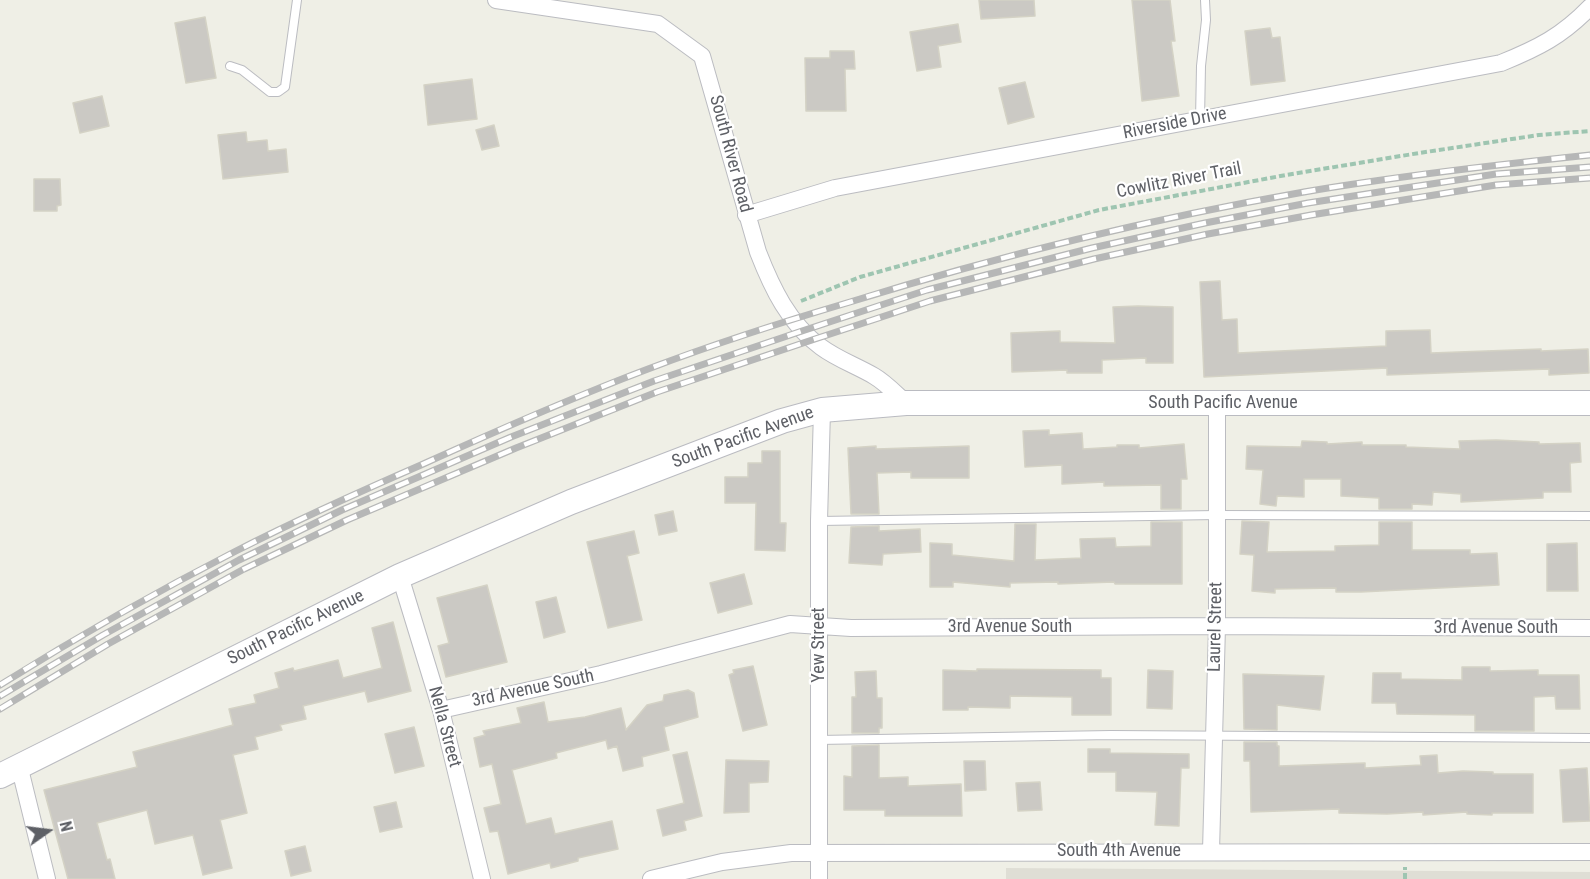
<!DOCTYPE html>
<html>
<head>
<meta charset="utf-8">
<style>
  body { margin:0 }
  #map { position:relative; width:1590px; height:879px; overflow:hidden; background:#efefe6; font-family:"Roboto Condensed",sans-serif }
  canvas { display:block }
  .north { position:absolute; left:18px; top:801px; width:60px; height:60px; -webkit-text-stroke:4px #fff; paint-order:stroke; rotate:76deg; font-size:16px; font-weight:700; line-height:24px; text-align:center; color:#5e6066 }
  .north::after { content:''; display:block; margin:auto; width:21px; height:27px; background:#5e6066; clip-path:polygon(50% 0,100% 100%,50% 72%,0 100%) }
</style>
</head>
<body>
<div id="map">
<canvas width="1590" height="879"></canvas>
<div class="north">N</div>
</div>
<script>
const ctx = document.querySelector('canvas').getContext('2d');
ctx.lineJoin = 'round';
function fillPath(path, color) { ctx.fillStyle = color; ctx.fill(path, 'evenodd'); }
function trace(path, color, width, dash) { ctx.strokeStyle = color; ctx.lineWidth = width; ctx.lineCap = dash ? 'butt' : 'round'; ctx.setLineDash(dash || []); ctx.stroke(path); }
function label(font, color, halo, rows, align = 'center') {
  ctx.font = font + ' "Roboto Condensed",sans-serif'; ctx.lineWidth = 4.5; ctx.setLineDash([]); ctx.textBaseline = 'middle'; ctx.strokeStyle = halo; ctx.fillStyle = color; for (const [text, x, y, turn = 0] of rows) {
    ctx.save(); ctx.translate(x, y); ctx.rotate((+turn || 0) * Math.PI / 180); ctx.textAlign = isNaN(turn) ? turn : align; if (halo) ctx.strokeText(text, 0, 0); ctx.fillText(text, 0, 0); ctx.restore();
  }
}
const education = new Path2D(`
  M1006 868 1590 872V879H1006Z`);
const building = new Path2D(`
  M979 0H1034L1035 16 981 19Z
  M1132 0H1170L1175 41H1171L1179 96 1142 101Z
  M205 17 216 78 186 83 175 23Z
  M958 24 961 42 938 46 941 67 917 71 910 32Z
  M1270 28 1272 38 1280 37 1285 81 1251 85 1245 31Z
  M830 51H854L855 69H845L846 111H806L805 58H830Z
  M472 79 477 119 428 125 424 85Z
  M1025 82 1034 117 1008 124 999 88Z
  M102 96 109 126 80 133 73 103Z
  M494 125 499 146 482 150 476 130Z
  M246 132 247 142 267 140 268 151 286 149 288 172 223 179 218 135Z
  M34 179H60L61 205 57 206V211H34Z
  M1220 281 1222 320 1237 319 1238 353 1386 346V331L1430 330 1431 353 1541 349V351L1588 349 1589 373 1549 375V369L1387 375V368L1204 377 1200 282Z
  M1138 306 1173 307V363H1146V358L1102 360V373H1067V370L1012 372 1011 333 1060 331V342L1115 343 1113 307Z
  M1049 430V435L1082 433 1083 449 1117 447V445H1139V448L1184 444 1187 479H1181V509H1161V485L1104 486V482L1062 484V465L1025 467 1023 431Z
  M1496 440 1539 442V444L1580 443 1581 462 1570 463 1571 492H1543V498L1461 502V494L1433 492 1432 505 1412 504V509H1379V498L1341 496V479H1304V497L1277 496 1276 506 1260 504 1263 470 1246 469 1247 446 1301 447 1302 441 1327 442V444L1362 442V445H1406V447L1460 449 1459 441Z
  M876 446V449L969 446V478H911V472L877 473 879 514H851L848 448Z
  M762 451H780V523H786L785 551 755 550 756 503H725V477H748V463H762Z
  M673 511 677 531 659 535 655 515Z
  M1242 521 1269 522 1267 552 1335 551V546L1379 545V522H1412V550H1470V554L1497 553 1499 585 1361 592H1336V588L1275 589V593L1252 591 1254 555 1240 554Z
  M1151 522H1182V584H1115L1114 582 1058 584V582L1010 583V587L953 582V587H930V543L952 544V555L1014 561 1015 524H1036L1035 560 1081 558 1080 539 1115 538 1116 547 1151 546Z
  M879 526V531L920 529 921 552 883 554 882 565 849 563 851 527Z
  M634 531 639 553 627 556 642 620 608 628 587 542Z
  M1577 543 1578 591H1547V544Z
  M744 574 752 604 718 613 710 583Z
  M487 585 507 662 446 677 438 646 449 643 437 598Z
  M556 597 565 632 544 638 536 602Z
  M393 622 411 691 368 702 365 691 303 706 306 719 280 725 282 730 255 737 258 749 233 755 247 813 220 820 232 868 203 875 193 835 155 844 147 810 97 823 107 860 110 859 115 879H68L44 790 137 767 133 752 233 725 229 709 256 703 254 695 279 688 275 673 293 668 294 671 338 660 343 678 382 668 372 628Z
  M753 666 767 725 743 731 729 675 734 673 733 670Z
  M1462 667H1490V671L1538 670V675H1579L1580 709H1556L1555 696 1534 697V731H1475V715L1397 714 1396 703H1372L1373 673H1401V679L1462 680Z
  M977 669 1101 670V678H1111V715H1072V697L1010 696V708L968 707V710H943V670L977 671Z
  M1148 670 1173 671 1172 709 1147 708Z
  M876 671 877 698H882V728H879V733H852V697H856L855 672Z
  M1243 674 1324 676 1320 710 1277 705V730L1244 729Z
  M688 690 694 693 698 717 664 727 669 750 642 757 643 766 623 771 617 746 608 749 606 740 556 753 557 758 512 770 526 824 551 818 555 834 612 821 618 849 578 858V861L551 868 550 863 508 874 498 831 490 832 484 808 501 804 492 764 480 767 474 738 485 735 483 731 521 723 517 708 544 702 548 722 585 717 621 708 626 730 647 705 663 701 664 695Z
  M414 727 424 766 395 773 385 734Z
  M1244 742H1277V746H1279V766L1365 763V768L1421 765 1420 756 1437 755 1438 773 1463 771 1493 772V774H1533V813H1492V815L1467 814V812L1423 815V812L1387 814 1339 813V809L1251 812 1250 761H1244Z
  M879 745V778L908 777V786L961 784 962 816H885V810H844V776L852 777V746Z
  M1088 749H1110V753L1189 754V768H1181L1179 826 1155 825 1157 792 1116 791V772H1088Z
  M687 752 702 816 684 821 686 830 663 836 657 810 684 803 673 755Z
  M726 760 769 761 768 782 749 783V812L724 813Z
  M964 761H985L986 790 965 791Z
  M1587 768 1590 821 1563 822 1560 770Z
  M1040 782 1042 810 1018 811 1016 783Z
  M396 802 402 827 380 832 374 807Z
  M305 846 311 871 291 876 285 851Z`);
const path = new Path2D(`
  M801 301 860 277 1099 210 1286 175 1419 153 1539 135 1590 131
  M1405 879V867`);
const lane = new Path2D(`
  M230 66 242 70 270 92H278L285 87 297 0
  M1200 120 1201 66 1206 20 1205 0
  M819 521 1217 515 1590 516
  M818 740 1111 735 1590 738`);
const street = new Path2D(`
  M496 0 658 24 702 56 758 252C772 288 789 324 821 347 837 359 857 366 874 376 886 383 896 394 906 403
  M746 215 835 188 1501 63C1538 48 1562 36 1590 7
  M400 576 441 710 482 879
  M441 710 601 674 790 624 851 628 1217 626 1590 628
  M19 765 47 879
  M1211 851 1217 626V404
  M651 879 722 862 791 853 1590 852
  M819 879V521L822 410`);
const secondary = new Path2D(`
  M0 776 400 576 571 502 782 421 822 410 906 403H1590`);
const rail = new Path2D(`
  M0 685C77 637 156 592 236 551 297 520 359 492 421 465 496 431 571 398 648 369 714 344 782 322 850 302 998 256 1150 219 1304 192 1398 176 1494 165 1590 155
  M0 696 103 635 239 560 342 510 511 437 654 381 802 331 927 290 1092 248 1205 223 1308 203 1496 174 1590 167
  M0 709 108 644 244 569 347 520 516 448 657 392 812 340 930 301 1094 259 1208 234 1311 215 1496 185 1590 178`);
const streetNames = [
  ["Riverside Drive",1175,124,-11],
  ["South River Road",730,154,75],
  ["Cowlitz River Trail",1179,181,-11],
  ["South Pacific Avenue",1223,403],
  ["South Pacific Avenue",743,438,-20],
  ["3rd Avenue South",1010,627],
  ["Laurel Street",1216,627,-89],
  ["South Pacific Avenue",296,628,-26],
  ["3rd Avenue South",1496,628],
  ["Yew Street",819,645,-90],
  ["3rd Avenue South",533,689,-12],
  ["Nella Street",444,727,75],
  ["South 4th Avenue",1119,851]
];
fillPath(education, '#dfded5');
fillPath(building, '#cbc9c4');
trace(building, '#d4d2c5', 1.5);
trace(lane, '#bbbcc1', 10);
trace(street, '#bbbcc1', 18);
trace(secondary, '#babbc1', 26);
trace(path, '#9ec5b1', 4, [6, 3]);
trace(lane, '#fff', 8);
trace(street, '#fff', 16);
trace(secondary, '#fff', 24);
trace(rail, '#b6b7b7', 7);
trace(rail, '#fff', 4.5, [14]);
label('18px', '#5e6066', '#fff', streetNames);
</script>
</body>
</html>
